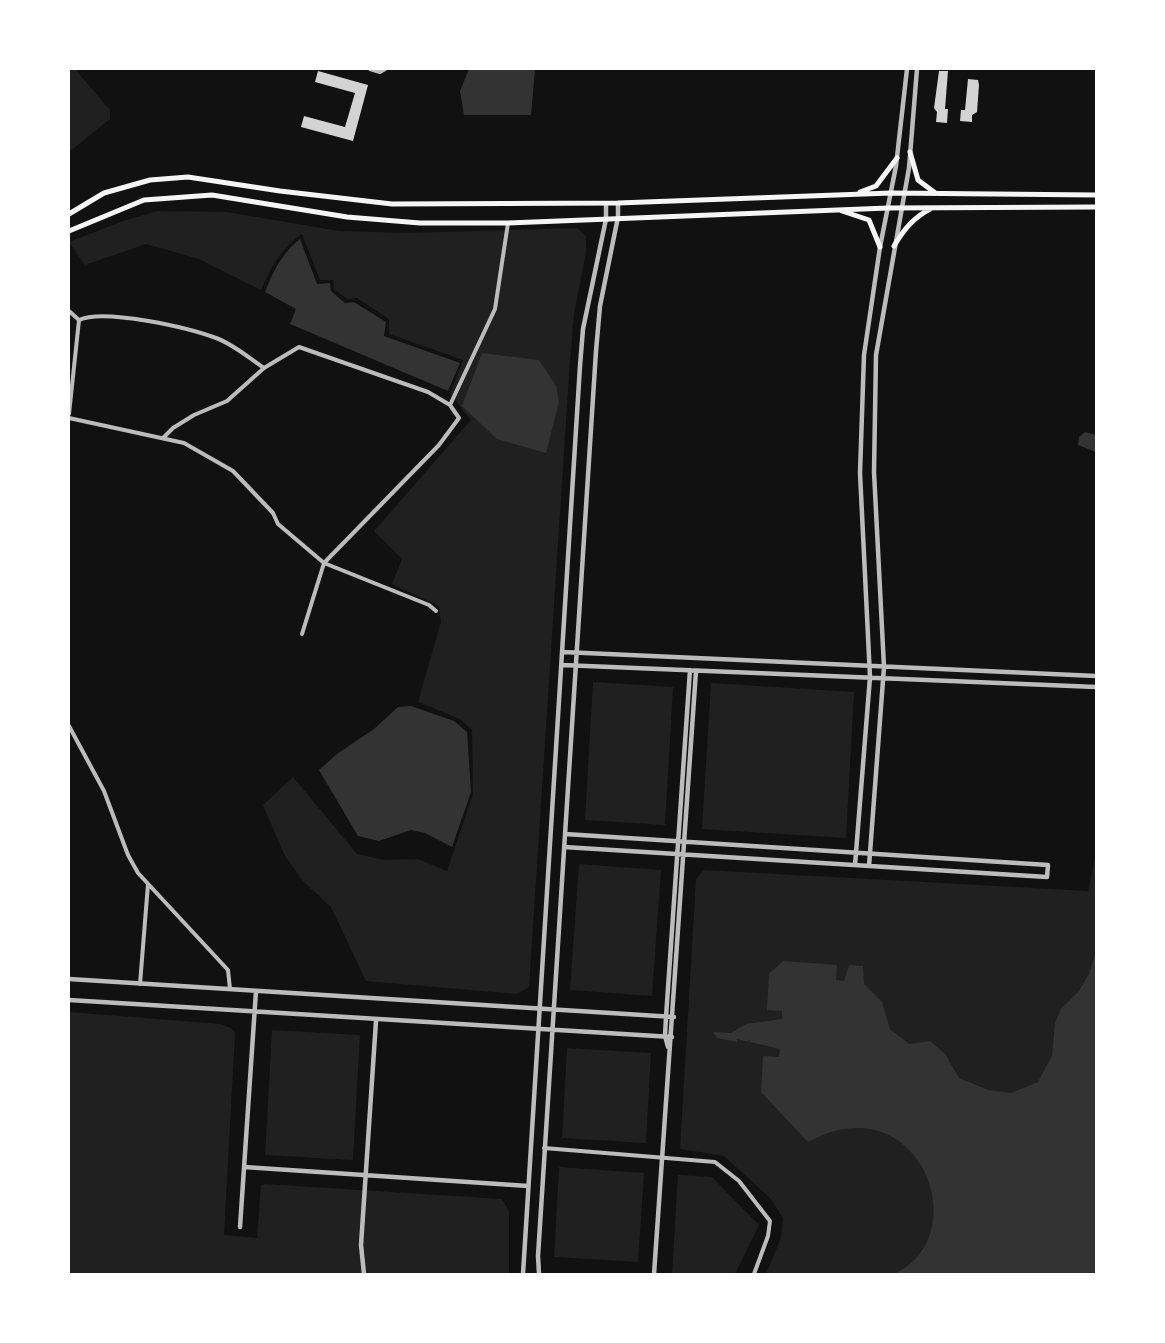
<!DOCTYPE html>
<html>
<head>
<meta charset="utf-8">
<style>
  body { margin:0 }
  #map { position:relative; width:1165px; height:1343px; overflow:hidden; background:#111; font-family:Jost,sans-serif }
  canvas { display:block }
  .frame { position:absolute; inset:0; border:70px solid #fff; pointer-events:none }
</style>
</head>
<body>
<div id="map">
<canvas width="1165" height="1343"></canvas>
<div class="frame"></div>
</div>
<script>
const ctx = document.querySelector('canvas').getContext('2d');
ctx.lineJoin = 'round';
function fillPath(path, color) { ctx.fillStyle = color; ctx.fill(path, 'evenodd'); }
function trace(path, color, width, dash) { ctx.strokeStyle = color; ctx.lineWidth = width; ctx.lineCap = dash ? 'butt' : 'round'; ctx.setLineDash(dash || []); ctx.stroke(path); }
const green = new Path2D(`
  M69 69H75L110 110V119L69 152Z
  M158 211 227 212 339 231 408 233 577 228 586 236V252L574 314 570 360 529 987 517 994 366 981 331 907 304 882 285 856 263 805 293 777 357 854 385 860 418 859 447 871 473 794 472 730 460 719 418 702 441 622 439 606 392 584 402 559 374 531 471 420 450 394 463 360 389 334V319L357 298 347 299 334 289 333 280H320L302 234C281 248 271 268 261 290L199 259 146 244 85 265 69 242 123 221Z
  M593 682 673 687 665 825 585 820Z
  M711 683 854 692 846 838 702 829Z
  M1096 853V1274H766L781 1238 783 1218 770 1198 724 1156 680 1149 696 879 704 870 1088 891Z
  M579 864 661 870 652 996 570 990Z
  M69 1012 220 1024 231 1028 235 1033 224 1235 257 1238 261 1185 265 1184 502 1199 509 1211V1274H69Z
  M272 1030 360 1035 353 1160 265 1155Z
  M567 1048 651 1053 646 1143 562 1138Z
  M559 1167 644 1173 638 1262 554 1257Z
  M678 1175 712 1177 759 1225 735 1274H672Z`);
const water = new Path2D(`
  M469 69H535L531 115H464L460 91Z
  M300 239 317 284 330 283 331 291 345 303 354 302 386 322 384 336 460 363 448 391 290 324 296 309 265 292C273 271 282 253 300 239Z
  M482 353 539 360 556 386 559 402 546 453 497 439 462 406Z
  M1085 432 1096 435V452L1078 445 1079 437Z
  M411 706 454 721 467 732 471 792 452 847 425 833 411 830 379 841 358 836 319 770 337 754 374 729 398 707Z
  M1096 952V1274H894C978 1236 919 1081 808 1142L761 1092 763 1056 779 1057 780 1049 750 1042 749 1039 748 1042 737 1039V1042L717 1038 713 1032 731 1033 746 1024 782 1019V1011L767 1010 769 974 783 961 837 965 836 980 844 981 849 965 863 966 864 984 882 1002 890 1029 909 1044 930 1041 945 1054 959 1078 988 1090 1011 1093 1038 1082 1052 1056 1055 1023 1061 1009 1079 991 1089 974Z`);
const building = new Path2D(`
  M318 71 368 85 353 141 301 127 304 116 345 127 355 93 315 82Z
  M939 71H948L945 109H948L947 123 936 122 937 112 934 108Z
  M968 79 978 80 979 85 977 112 972 115V122L960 121 961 110H965Z`);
const minor = new Path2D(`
  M370 69 380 72 385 69
  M69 311 79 320
  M79 320C104 308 189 328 216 338 233 344 249 358 264 368
  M450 405 495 309 508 223
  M69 414 79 320
  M69 418 184 443 233 471 273 513 278 524 324 563 439 445 459 418 450 405 428 392 299 347 264 368 227 401 194 415 173 428 163 438
  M302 634 324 563 429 605 436 611
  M69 726 104 791 128 855 138 873 228 970 230 989
  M140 984 148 884
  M544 1148 715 1162 739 1181 770 1221 768 1236 754 1274`);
const tertiary = new Path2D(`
  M563 652 1096 676
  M562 665 1096 687
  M564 847 1047 877 1048 865 565 834
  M855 865 870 677 860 473 864 355 880 247 896 166 907 69
  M869 866 884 667 874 472 876 355 909 168 917 69
  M69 979 674 1017
  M69 1000 672 1037
  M668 1047 665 1036 666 1017 690 670
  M244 1167 528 1186
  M240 1227 256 991
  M364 1274 361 1245 376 1021
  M523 1274 580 366 583 329 606 219V204
  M539 1274 538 1256 596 351 600 306 618 217V203
  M654 1274 696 671`);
const secondary = new Path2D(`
  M910 152 918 180 934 192
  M860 192 876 186 897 158
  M842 211 869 220 880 247
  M69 214 104 193 150 180 188 177 280 191 392 204 618 203 891 193 1096 195
  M69 231 144 200 212 195 347 217 420 223H508L888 208 1096 207
  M894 246C904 229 914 217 932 208`);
fillPath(green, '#202020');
fillPath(water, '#333');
fillPath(building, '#d3d3d3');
trace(minor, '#bcbcbc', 4);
trace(tertiary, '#bcbcbc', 4.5);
trace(secondary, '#f5f5f5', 5);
</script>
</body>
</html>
